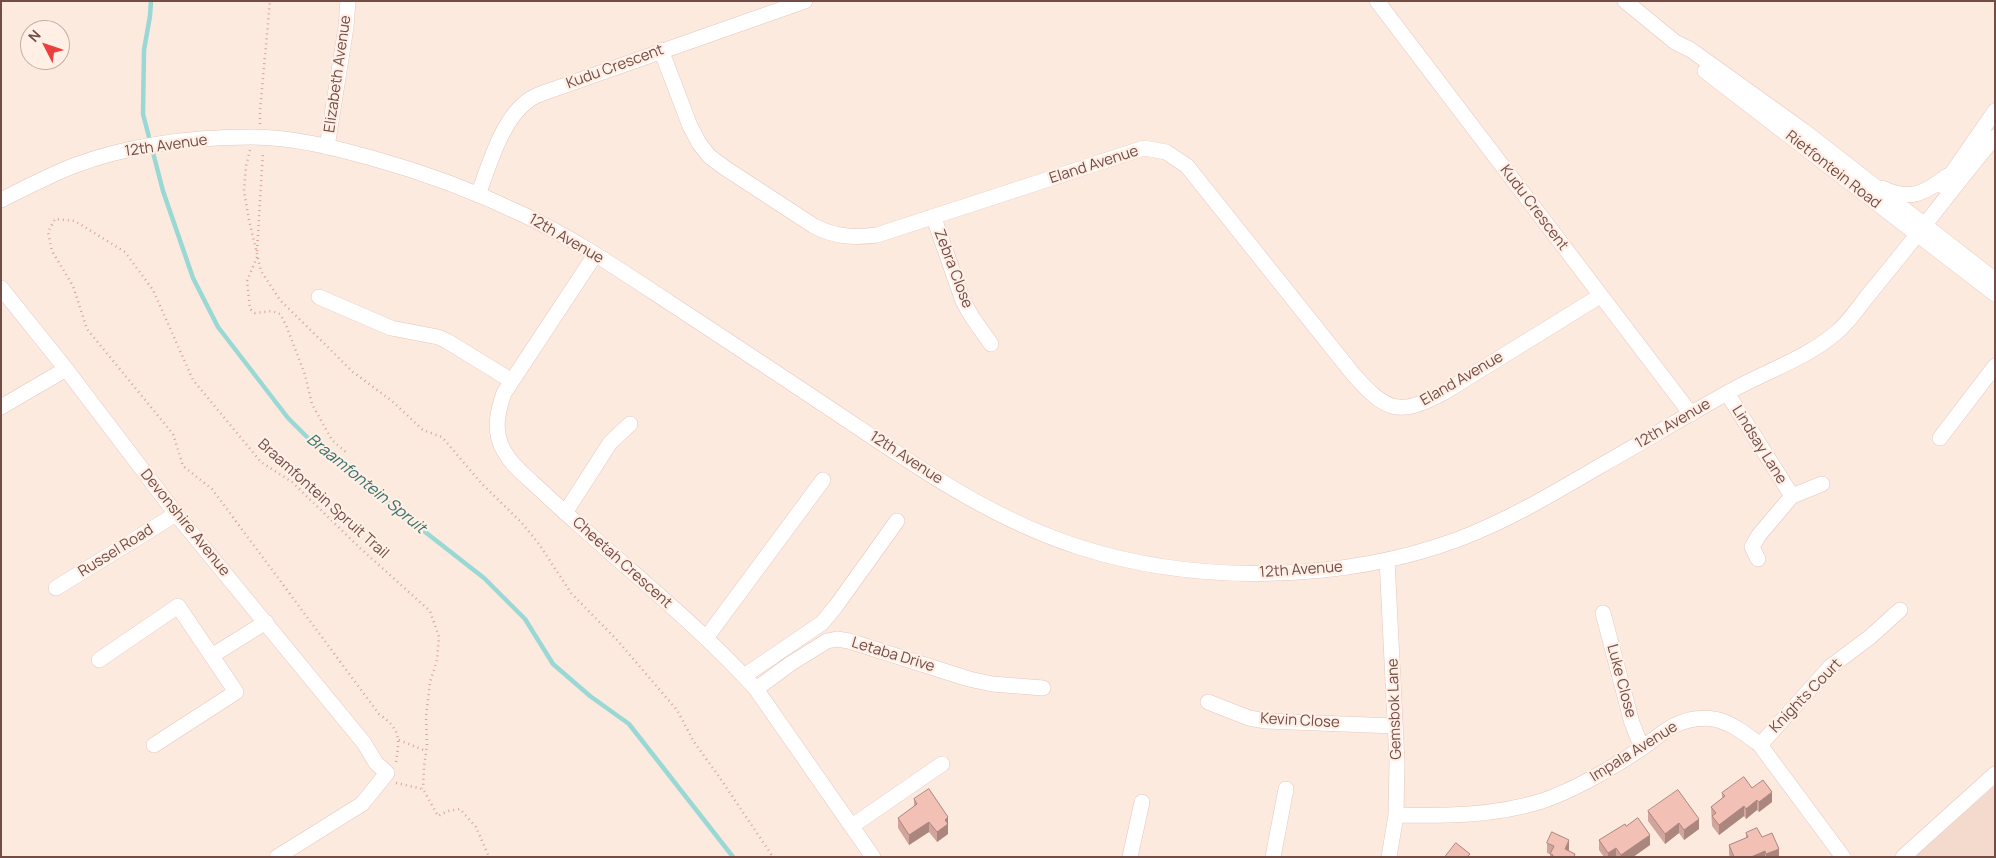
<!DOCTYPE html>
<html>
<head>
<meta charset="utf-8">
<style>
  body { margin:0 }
  #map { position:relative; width:1996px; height:858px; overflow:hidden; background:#fdeade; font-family:Manrope,sans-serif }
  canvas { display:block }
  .frame { position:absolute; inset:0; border:2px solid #734c46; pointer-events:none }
  .north { position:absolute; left:20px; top:20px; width:50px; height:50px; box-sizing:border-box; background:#ffefe5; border:1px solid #c7aea5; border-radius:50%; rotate:311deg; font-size:14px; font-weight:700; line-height:20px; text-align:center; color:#734c46 }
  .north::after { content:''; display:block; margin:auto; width:18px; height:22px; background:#eb3f3e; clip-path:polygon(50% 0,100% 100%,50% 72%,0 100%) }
</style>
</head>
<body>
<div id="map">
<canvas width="1996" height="858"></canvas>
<div class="frame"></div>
<div class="north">N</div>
</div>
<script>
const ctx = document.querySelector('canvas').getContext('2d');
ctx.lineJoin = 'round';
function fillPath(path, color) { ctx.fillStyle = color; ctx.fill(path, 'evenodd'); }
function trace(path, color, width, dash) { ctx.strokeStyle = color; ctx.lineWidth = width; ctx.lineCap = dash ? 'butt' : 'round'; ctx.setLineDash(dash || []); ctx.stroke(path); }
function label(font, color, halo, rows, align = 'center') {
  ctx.font = font + ' Manrope,sans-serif'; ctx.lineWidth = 4.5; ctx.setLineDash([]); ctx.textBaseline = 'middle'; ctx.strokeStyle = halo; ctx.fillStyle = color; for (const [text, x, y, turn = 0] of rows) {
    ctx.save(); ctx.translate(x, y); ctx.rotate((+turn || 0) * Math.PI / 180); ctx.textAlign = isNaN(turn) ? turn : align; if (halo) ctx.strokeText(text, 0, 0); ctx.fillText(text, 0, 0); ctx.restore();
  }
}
const residential = new Path2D(`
  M1995 785V857H1914Z`);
const stream = new Path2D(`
  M151 1 150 16 144 50 143 114 163 191 193 278 218 327 288 418 319 449 484 578 525 619 553 664 590 696 629 724 733 857`);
const path = new Path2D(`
  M260 124V111L270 1
  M250 150 246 166 244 191 249 220 261 271 280 300 353 372 392 401 423 430 442 437 482 484 521 522 539 544 571 593 617 640 677 710 694 742 720 778 773 857
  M257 251 263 152
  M257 257 247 281 250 309 255 313 272 311 280 314 286 325 305 375 312 404 332 440 348 454
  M399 740 426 751
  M396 762C400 737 400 729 379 714L212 489 183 466 173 434 87 329 73 286 52 251 48 232 55 219 75 221 125 252 153 290 193 380 261 462 292 482 361 549 430 611 439 637 437 660 430 682 426 717 427 745 424 767 423 789
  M396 783 423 789 438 816 448 811 460 809 476 827 489 857`);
const minor = new Path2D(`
  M1377 1 1691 414
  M1625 1 1675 42 1691 50 1804 131 1995 280
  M661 50 690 126 699 143 709 156 725 168 814 226C835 237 854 238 877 235L1144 148 1166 152 1187 166 1353 374C1386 411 1398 417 1443 393L1600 296
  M1705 71 1995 294
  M327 147 346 27 348 1
  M1943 186 1995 111
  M1882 188C1910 201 1924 194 1947 176
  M478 195C489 166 502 118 529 100 534 96 541 94 546 92L805 1
  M1 200C25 188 48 176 73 166 129 145 193 137 252 137 293 137 336 148 375 159 426 173 476 192 524 215 575 239 623 272 670 303 727 340 784 378 841 416 916 466 991 519 1079 547 1197 585 1343 582 1459 539 1509 520 1554 493 1600 466 1646 440 1692 412 1738 387 1772 369 1808 357 1837 332 1851 320 1862 302 1874 288 1915 239 1953 187 1995 137
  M934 218 963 301 972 317 991 344
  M595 255 504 393C497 413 493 432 504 451 511 464 522 473 532 482 547 496 562 510 577 523 637 577 702 629 756 689L873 857
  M1 288 66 369 176 514 364 743 376 763 387 773 362 804 277 857
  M319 297 391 328 438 337 447 341 512 381
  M1727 393 1792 496
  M1 407 66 369
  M1940 438 1995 366
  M565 513 610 443 630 424
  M1758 559 1752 547 1759 535 1792 496 1822 484
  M1387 560 1397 762 1396 815 1389 857
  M56 588 176 514
  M1603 613 1632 723 1642 748
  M706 638 823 480
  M213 655 266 622
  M99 660 178 606 236 692 154 745
  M744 676 822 623 836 606 897 521
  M756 689 790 664 827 641 837 639 849 641 969 679 992 684 1043 688
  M1208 702 1249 718 1266 721 1395 726
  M1760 745 1830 667 1870 637 1900 610
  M1396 815C1445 816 1494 816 1542 801 1577 789 1612 768 1642 748 1655 739 1666 728 1680 723 1689 719 1704 717 1714 719 1731 722 1747 735 1760 745L1843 857
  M852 826 942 764
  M1130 857 1142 802
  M1273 857 1286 789
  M1903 857 1995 774`);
const wall = new Path2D(`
  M1752 788 1772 802 1759 812 1757 810 1746 819 1744 816 1719 835 1712 826 1711 807 1722 798V793Z
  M914 799 948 817V834L937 842 929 832 909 845 898 828V818L914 807Z
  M1648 811 1699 829 1684 840 1679 833 1665 844 1648 821Z
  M1626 826 1650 845 1633 857H1604L1599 850V840Z
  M1746 833 1762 837 1779 857H1730L1729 855V845L1746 838Z
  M1547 843 1569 851 1575 857H1550V854L1547 853Z`);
const shadedWall = new Path2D(`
  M1772 792V802L1759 812V802Z
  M1757 800V810L1746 819V809Z
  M1744 806V816L1719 835V825Z
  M948 817V834L937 842V832L945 820Z
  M1699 819V829L1684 840V830Z
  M929 822V832L909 845V835Z
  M1679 823V833L1665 844V834Z
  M1650 835V845L1633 857H1621V855Z
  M1569 840V850L1566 857 1565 849Z
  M1616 848V857H1608V853Z
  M1779 849V857H1766V854Z
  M1765 851V857H1751Z`);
const building = new Path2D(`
  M1744 777 1752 788 1763 780 1772 792 1759 802 1757 800 1746 809 1744 806 1719 825 1712 816 1716 813 1711 807 1725 796 1722 793Z
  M929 789 948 817 945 820 948 824 937 832 929 822 909 835 898 818 917 804 914 799Z
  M1678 790 1699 819 1684 830 1679 823 1665 834 1648 811Z
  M1638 818 1650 835 1621 855 1616 848 1608 853 1599 840 1625 824 1626 826Z
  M1757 828 1762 837 1772 833 1779 849 1766 854 1765 851 1751 857H1734L1729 845 1748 837 1746 833Z
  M1552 832 1569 840 1565 849 1575 854 1574 857H1552L1553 855 1550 854 1554 846 1547 843Z
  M1456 843 1470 854 1467 857H1445Z`);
const streetNames = [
  ["Kudu Crescent",615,67,-20],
  ["Elizabeth Avenue",338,74,-82],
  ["12th Avenue",166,146,-8],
  ["Eland Avenue",1094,165,-18],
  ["Rietfontein Road",1833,170,38],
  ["Kudu Crescent",1534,208,53],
  ["12th Avenue",566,239,30],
  ["Zebra Close",953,269,69],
  ["Eland Avenue",1462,379,-30],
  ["12th Avenue",1673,424,-30],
  ["Lindsay Lane",1759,445,58],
  ["12th Avenue",906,458,33],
  ["Braamfontein Spruit Trail",323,499,42],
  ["Devonshire Avenue",185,523,51],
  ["Russel Road",116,551,-32],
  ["Cheetah Crescent",622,563,42],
  ["12th Avenue",1301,570,-4],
  ["Letaba Drive",893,655,17],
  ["Luke Close",1621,681,75],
  ["Knights Court",1806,696,-46],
  ["Gemsbok Lane",1395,709,-92],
  ["Kevin Close",1300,721,3],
  ["Impala Avenue",1634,752,-32]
];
const waterNames = [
  ["Braamfontein Spruit",366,484,39]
];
fillPath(residential, '#f4dacc');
trace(stream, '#99d8d4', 4.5);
trace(minor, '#e3c6bd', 16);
trace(path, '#d7a399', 2.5, [1, 4]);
trace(minor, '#fff', 15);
fillPath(wall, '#d1a59c');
fillPath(shadedWall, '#aa867f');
fillPath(building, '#f3c0b5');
trace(building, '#aa867f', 1);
label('15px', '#734c46', '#ffefe5', streetNames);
label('italic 16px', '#377270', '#ffefe5', waterNames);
</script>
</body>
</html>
